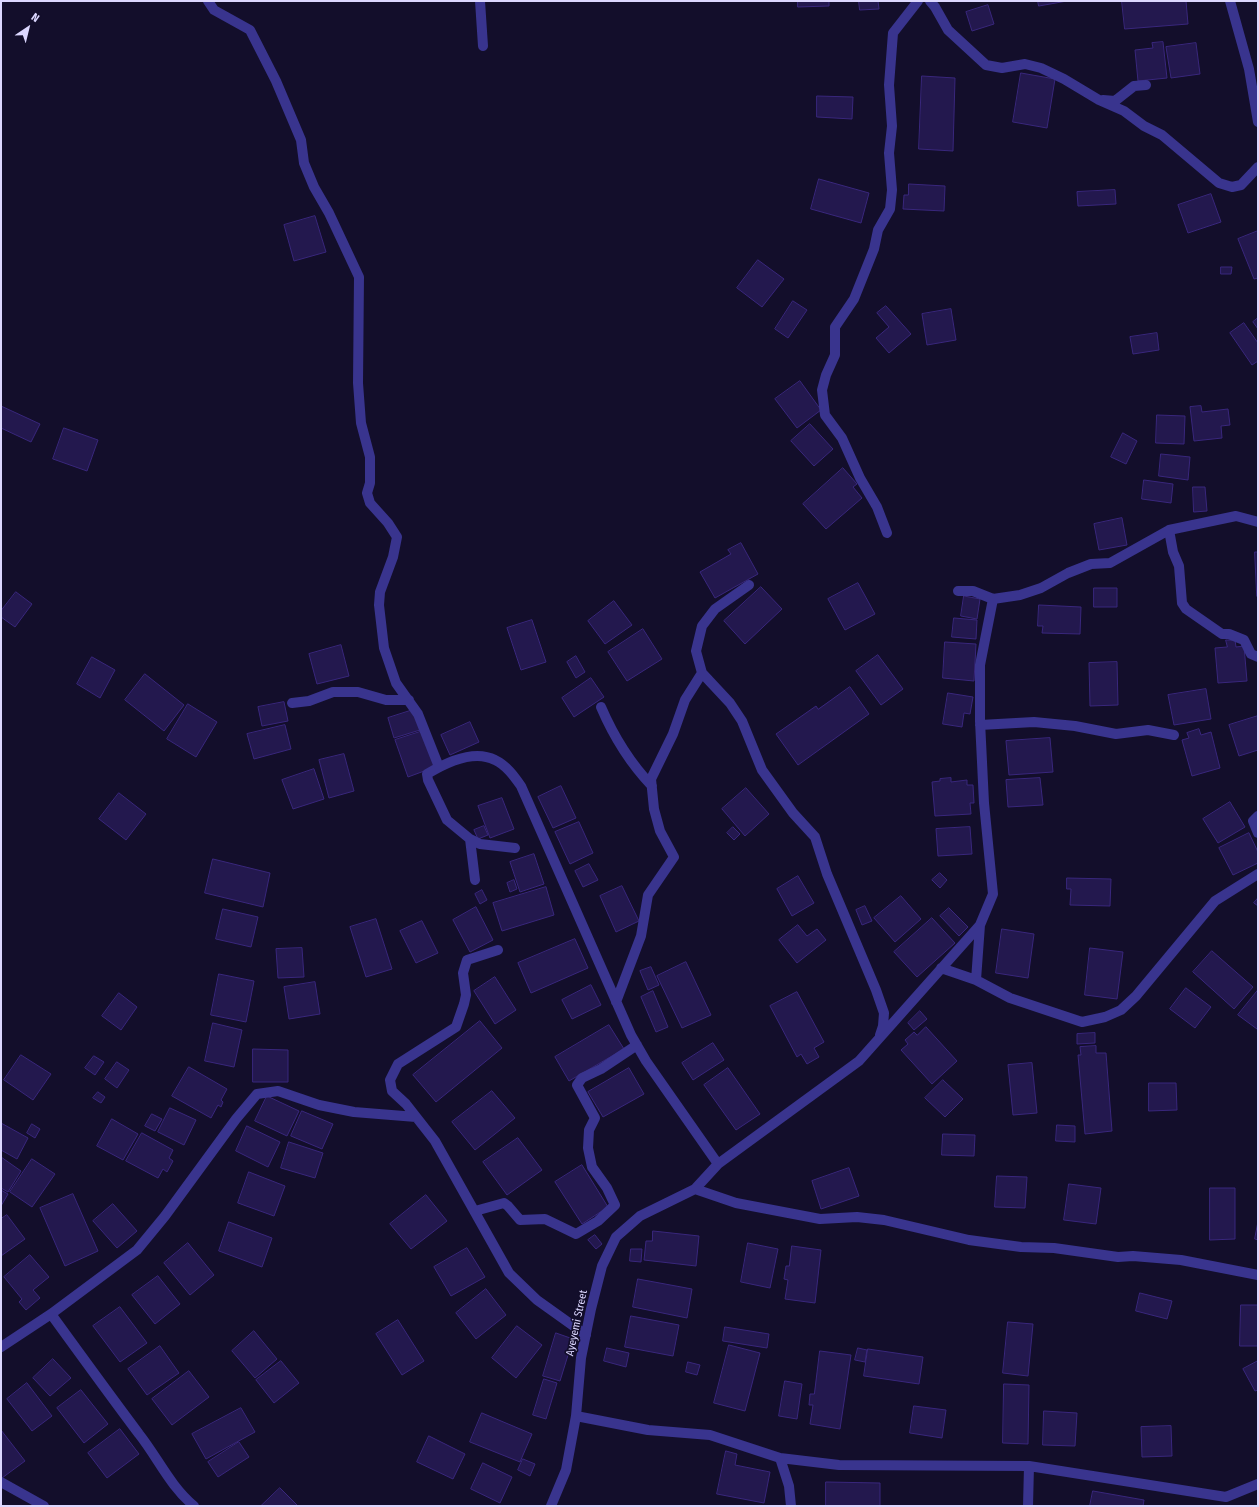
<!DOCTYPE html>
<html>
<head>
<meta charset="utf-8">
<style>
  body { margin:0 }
  #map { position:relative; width:1259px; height:1507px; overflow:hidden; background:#130e2b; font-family:"Fira Sans Condensed",sans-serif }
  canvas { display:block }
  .frame { position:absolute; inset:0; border:2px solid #dcd7ff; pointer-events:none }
  .north { position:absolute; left:8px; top:8px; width:40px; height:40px; -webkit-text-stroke:3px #130e2b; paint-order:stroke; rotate:35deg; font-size:11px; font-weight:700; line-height:16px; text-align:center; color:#dcd7ff }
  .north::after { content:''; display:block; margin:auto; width:14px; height:18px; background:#dcd7ff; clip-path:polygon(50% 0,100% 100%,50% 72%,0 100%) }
</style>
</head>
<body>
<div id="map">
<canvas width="1259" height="1507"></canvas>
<div class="frame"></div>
<div class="north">N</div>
</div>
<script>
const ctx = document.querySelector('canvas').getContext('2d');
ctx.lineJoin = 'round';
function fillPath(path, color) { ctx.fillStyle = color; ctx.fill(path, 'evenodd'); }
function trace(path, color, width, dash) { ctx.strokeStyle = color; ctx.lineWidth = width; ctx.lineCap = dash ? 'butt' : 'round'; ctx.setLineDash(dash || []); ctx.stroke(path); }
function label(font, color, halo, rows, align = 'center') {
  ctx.font = font + ' "Fira Sans Condensed",sans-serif'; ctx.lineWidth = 3.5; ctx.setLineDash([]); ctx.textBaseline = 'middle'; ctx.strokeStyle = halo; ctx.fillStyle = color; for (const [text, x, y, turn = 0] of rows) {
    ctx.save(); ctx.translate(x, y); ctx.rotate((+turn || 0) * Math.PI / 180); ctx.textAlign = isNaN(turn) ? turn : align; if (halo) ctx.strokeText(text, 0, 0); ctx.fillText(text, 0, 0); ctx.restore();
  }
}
const building = new Path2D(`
  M798 1H829V6L798 7Z
  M859 1H878L879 9 860 10Z
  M1038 1H1067L1039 6Z
  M1122 1H1186L1188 24 1125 29Z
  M988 5 994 24 972 31 966 12Z
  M1163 42 1167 78 1138 81 1135 50 1153 48 1152 43Z
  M1196 43 1200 74 1171 78 1166 47Z
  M1021 73 1055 79 1047 128 1013 122Z
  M922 76 955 78 953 151 919 149Z
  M817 96 853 97 852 119 817 117Z
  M819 179 869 193 861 223 811 209Z
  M909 184 945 186 944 211 903 209 904 195H908Z
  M1115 190 1116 204 1078 206 1077 192Z
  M1211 194 1221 222 1188 233 1178 205Z
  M315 216 326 252 294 261 284 225Z
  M1258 231V278L1254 279 1238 239Z
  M758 260 784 279 762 307 737 288Z
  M1221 267H1232L1231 274H1221Z
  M793 301 807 310 788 338 775 329Z
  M886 306 911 334 889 353 876 338 889 327 877 313Z
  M951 309 956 340 927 345 922 314Z
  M1258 318V329L1253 322Z
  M1244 323 1258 343V361L1252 365 1230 333Z
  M1157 333 1159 350 1133 354 1130 337Z
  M800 381 821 410 797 428 775 399Z
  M1 406 40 424 31 442 1 428Z
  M1201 406 1202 412 1228 409 1230 425 1221 426 1222 438 1194 441 1190 407Z
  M1157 415 1185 416 1184 444 1156 443Z
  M810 424 833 449 814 466 791 441Z
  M64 428 98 440 87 471 53 459Z
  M1123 433 1137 441 1126 464 1111 457Z
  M1161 454 1190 457 1188 480 1159 476Z
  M843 468 857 484 853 487 862 498 826 529 803 504Z
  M1144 480 1173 484 1171 503 1142 499Z
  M1193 487H1205L1207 511 1194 512Z
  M1122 518 1127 545 1099 550 1094 524Z
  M741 543 758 574 715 598 700 572 731 554 728 550Z
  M1255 552H1258V595L1257 596Z
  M858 583 875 614 845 630 828 599Z
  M761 587 782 609 745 644 724 621Z
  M1094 588H1117V607H1094Z
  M16 592 32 604 15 627 1 617V611Z
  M964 596 980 599 977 619 961 616Z
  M614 601 632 625 605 644 588 621Z
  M1039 605 1081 607 1080 634 1042 633 1043 626H1038Z
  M954 618 977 620 976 639 952 637Z
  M532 620 546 662 521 670 507 628Z
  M643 629 662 659 627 681 608 652Z
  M1226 640H1235L1236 647 1244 646 1247 681 1218 683 1215 648 1227 647Z
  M945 642 976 644 974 681 943 678Z
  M341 645 349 676 317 684 309 654Z
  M878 655 903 689 881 705 856 671Z
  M576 656 585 672 576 678 567 662Z
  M92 657 115 670 100 698 77 684Z
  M1117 662 1118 705 1090 706 1089 663Z
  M145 674 184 705 164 731 125 700Z
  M591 678 604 697 574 717 562 698Z
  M850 687 869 714 798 765 776 734 816 706 818 709Z
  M1206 689 1211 719 1174 725 1168 695Z
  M948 693 973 697 970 714 964 713 962 727 943 724Z
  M284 702 288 721 262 726 258 707Z
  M188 704 217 722 196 757 167 739Z
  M413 710 420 730 394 738 388 718Z
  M1258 716V750L1239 756 1229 725Z
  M470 722 479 742 450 755 441 735Z
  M285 725 291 749 254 759 247 734Z
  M1199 729 1201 735 1211 732 1220 768 1192 776 1182 740 1189 738 1187 733Z
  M423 731 435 767 408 777 395 740Z
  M1050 738 1053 772 1009 775 1006 741Z
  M344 754 354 791 329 798 319 760Z
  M314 769 324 799 293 809 282 780Z
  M951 778V782L967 780V785H973L974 803H970L971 814 935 816 932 782 940 781V779Z
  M1040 778 1043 805 1008 807 1006 780Z
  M561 786 576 818 553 828 538 797Z
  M746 788 769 814 745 836 722 809Z
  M119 793 146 814 126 840 99 819Z
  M502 798 514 829 490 838 478 806Z
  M1230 802 1245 827 1218 843 1203 819Z
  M579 822 593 853 570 864 555 832Z
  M484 826 488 835 478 839 474 830Z
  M733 827 740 834 734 840 727 833Z
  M970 827 972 854 938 856 936 829Z
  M1249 833 1258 852V863L1233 875 1219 848Z
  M534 854 544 884 520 892 510 862Z
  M213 859 270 873 263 907 205 893Z
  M589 864 598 880 583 887 575 871Z
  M940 873 947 880 940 888 932 880Z
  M798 876 814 903 792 916 777 889Z
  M1067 878 1111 879 1110 906 1070 905 1071 889H1067Z
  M514 880 517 889 510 892 507 883Z
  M622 886 639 921 616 932 600 896Z
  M546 887 554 915 502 931 493 903Z
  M482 890 487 900 480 904 475 894Z
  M901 896 921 919 895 942 874 918Z
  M1258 898V906L1254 903Z
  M865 906 872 921 862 925 856 910Z
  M476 907 493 940 470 952 453 920Z
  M949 908 968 927 959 936 940 916Z
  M223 909 258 917 251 947 216 939Z
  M932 918 955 943 917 977 894 952Z
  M376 919 392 969 366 977 350 927Z
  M422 921 438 953 416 963 400 931Z
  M798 925 807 936 817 929 826 940 797 963 779 940Z
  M1002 929 1034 934 1028 978 996 973Z
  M575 939 588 968 531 993 518 963Z
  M302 948 304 977 278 978 276 949Z
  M1090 948 1123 952 1117 999 1085 995Z
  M1212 951 1253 987 1234 1009 1193 972Z
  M686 962 711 1015 682 1028 657 976Z
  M651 967 659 985 648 990 640 971Z
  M219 974 254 981 246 1022 211 1015Z
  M495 977 516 1010 495 1024 474 991Z
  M315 982 320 1014 289 1019 284 987Z
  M591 985 601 1005 572 1019 562 1000Z
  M1186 988 1211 1007 1195 1028 1170 1009Z
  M1258 990V1028L1257 1029 1238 1015Z
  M653 991 668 1027 656 1032 641 997Z
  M797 992 824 1042 814 1048 819 1057 807 1064 801 1054 797 1057 770 1006Z
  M119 993 137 1007 121 1030 102 1016Z
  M920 1011 927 1019 914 1030 908 1023Z
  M480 1021 502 1048 436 1102 413 1075Z
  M213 1023 242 1030 234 1067 205 1061Z
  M609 1025 624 1049 569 1081 555 1057Z
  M926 1027 957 1061 932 1084 901 1050 908 1044 905 1040 914 1032 917 1035Z
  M1095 1033V1043L1077 1044V1034Z
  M713 1043 724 1060 693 1080 682 1063Z
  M1096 1046V1053H1106L1112 1131 1085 1134 1078 1055H1081L1080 1047Z
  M253 1049 288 1050V1082H253Z
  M21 1055 51 1074 33 1100 4 1080Z
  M94 1056 104 1062 95 1075 85 1068Z
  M117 1062 129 1070 117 1088 105 1079Z
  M1032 1063 1037 1113 1013 1115 1008 1065Z
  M189 1067 227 1089 221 1100 223 1102 221 1107 218 1105 211 1118 172 1096Z
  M629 1068 644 1094 603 1117 588 1092Z
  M728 1068 760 1114 736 1130 704 1085Z
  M943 1080 963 1099 945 1117 925 1098Z
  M1149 1083H1176L1177 1110 1149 1111Z
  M492 1091 515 1118 475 1150 452 1122Z
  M98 1092 105 1097 101 1103 93 1098Z
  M267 1096 299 1111 287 1136 255 1121Z
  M170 1108 196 1120 184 1145 158 1132Z
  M302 1111 333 1124 322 1149 291 1136Z
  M152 1114 162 1119 155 1131 145 1126Z
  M112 1119 138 1134 123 1160 97 1146Z
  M1 1123 28 1138 17 1159 1 1150Z
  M32 1124 40 1129 35 1138 27 1133Z
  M1057 1125 1075 1126V1142L1056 1141Z
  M247 1126 280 1142 268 1167 236 1151Z
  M142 1133 173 1150 169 1158 173 1161 167 1172 163 1169 158 1178 126 1161Z
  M943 1134 975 1135 974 1156 942 1155Z
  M518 1138 542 1170 507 1195 483 1162Z
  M289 1142 323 1153 315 1178 281 1168Z
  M1 1157 21 1171 8 1192 1 1188Z
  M32 1159 55 1174 32 1207 10 1192Z
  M582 1165 608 1207 582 1224 555 1182Z
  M849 1168 859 1196 821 1209 812 1181Z
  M249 1172 285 1186 274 1216 238 1203Z
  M997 1176 1027 1177 1025 1208 995 1207Z
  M1069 1184 1101 1188 1096 1224 1064 1220Z
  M1210 1188H1235V1239L1210 1240Z
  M1 1190 8 1194 1 1206Z
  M73 1194 98 1251 65 1266 40 1208Z
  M426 1195 447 1221 411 1249 390 1224Z
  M113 1204 137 1231 117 1248 93 1221Z
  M7 1215 25 1239 1 1256V1219Z
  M229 1222 272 1238 262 1267 219 1251Z
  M1258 1222V1240L1255 1239Z
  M653 1231 699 1236 696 1266 644 1260 646 1241H652Z
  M595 1235 602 1244 596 1249 588 1240Z
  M188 1243 214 1275 190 1295 164 1263Z
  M748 1243 778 1249 770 1288 741 1282Z
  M792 1246 821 1250 815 1303 785 1299 788 1280 784 1279 786 1266H789Z
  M467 1248 485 1277 451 1296 434 1267Z
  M631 1249H642L641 1262 630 1261Z
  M30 1255 49 1277 33 1290 40 1298 26 1310 19 1302 22 1299 4 1277Z
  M158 1276 180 1304 155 1324 132 1295Z
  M638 1279 692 1289 687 1318 633 1307Z
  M486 1289 506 1315 476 1339 456 1313Z
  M1140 1293 1172 1301 1167 1319 1136 1311Z
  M1241 1305H1258V1346H1240Z
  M120 1307 147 1343 120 1362 93 1326Z
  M631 1316 679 1325 673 1356 625 1347Z
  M398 1320 424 1361 402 1375 376 1334Z
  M1008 1322 1033 1324 1028 1376 1003 1373Z
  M517 1326 542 1345 516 1378 492 1358Z
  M725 1327 769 1334 767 1348 723 1341Z
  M254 1331 277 1359 255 1378 232 1351Z
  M556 1333 573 1339 560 1381 543 1376Z
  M729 1345 760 1353 745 1411 714 1403Z
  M160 1346 179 1373 147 1395 128 1369Z
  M607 1348 629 1353 626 1367 604 1361Z
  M858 1348 867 1350 865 1362 855 1360Z
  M868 1349 923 1357 919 1384 864 1376Z
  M820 1351 851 1355 840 1429 810 1424 813 1405H809L810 1394H814Z
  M53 1359 71 1378 50 1396 33 1378Z
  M281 1361 299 1383 274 1403 256 1380Z
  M1258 1361V1390L1255 1391 1243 1369Z
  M688 1362 700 1365 697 1375 686 1372Z
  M189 1371 209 1397 172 1425 152 1399Z
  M544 1379 557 1383 546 1419 533 1415Z
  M785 1381 802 1384 797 1419 779 1416Z
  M27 1383 52 1416 32 1431 7 1399Z
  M1004 1384 1029 1385 1028 1444 1003 1443Z
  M81 1390 108 1424 84 1443 57 1408Z
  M914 1406 946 1410 942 1438 910 1433Z
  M241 1408 255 1432 206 1459 192 1434Z
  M1044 1411 1077 1413 1075 1446 1043 1445Z
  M482 1413 532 1434 520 1462 470 1442Z
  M1171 1426 1172 1456 1142 1457 1141 1427Z
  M120 1429 139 1454 107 1478 88 1453Z
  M1 1430 25 1461 2 1478 1 1477Z
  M429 1436 465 1454 453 1479 417 1462Z
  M239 1442 249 1457 218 1477 208 1462Z
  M726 1451 737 1454 735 1465 770 1472 764 1503 717 1494Z
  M523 1459 535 1464 530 1476 518 1470Z
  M483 1463 512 1477 500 1503 471 1489Z
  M826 1482 880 1483V1506H826Z
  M280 1488 298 1506H261Z
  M1093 1491 1144 1500 1143 1506H1090Z`);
const street = new Path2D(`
  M208 1 214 10 250 30 276 81 301 140 304 163 314 187 329 213 359 277 358 383 361 423 370 457V483L367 493 370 503 388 523 397 537 393 557 380 592 379 605 384 648 396 683 418 714 439 767
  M480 1 483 46
  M930 1 935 7 948 30 986 65 1002 68 1025 64 1041 68 1064 79 1099 100 1124 111 1144 126 1162 135 1219 183 1232 187 1241 185 1258 167
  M1230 1 1249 69 1258 122
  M1103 100 1115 101 1134 86 1146 85
  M1169 530 1173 552 1179 566 1182 603 1186 609 1222 634H1229L1244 640 1251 654 1258 657
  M887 533 877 507 860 478 842 438 825 415 822 390 826 375 835 355V327L854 299 874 249 878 230 890 209 892 190 889 153 892 126 889 85 893 33 918 1
  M749 585 715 609 702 626 696 651 702 673 730 703 742 721 762 770 793 813 815 837 827 874 876 990 884 1013 883 1026 880 1035
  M958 591H973L993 599 1020 595 1041 588 1068 573 1091 564 1110 563 1169 530 1236 516 1258 522
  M292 703 309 701 333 692H358L386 700H409
  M601 707C613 735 631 764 652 786
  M980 725 1034 722 1075 726 1116 734 1148 730 1174 735
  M1258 816 1253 821 1258 833
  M470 839 475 880
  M515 848 480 844 470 839 447 820 428 780 427 774C445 763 474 749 495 760 506 765 514 776 521 786L631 1035 646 1061 718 1164
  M498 950 467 960 463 973 466 995 464 1004 456 1027 398 1064 390 1080 392 1091 406 1104 435 1141 509 1273 537 1300 586 1335
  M941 968 976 980 1010 998 1082 1022 1105 1017 1121 1010 1136 996 1215 901 1258 874
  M976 980 980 925
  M616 1002 641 936 648 895 674 857 660 831 654 809 651 779 673 734 685 700 702 673
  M695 1189 736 1203 820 1219 857 1217 884 1220 969 1240 1021 1247 1054 1248 1118 1257 1133 1256 1181 1260 1258 1275
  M475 1211 504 1203 508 1206 520 1220 545 1219 576 1234 598 1221 615 1205 607 1188 592 1167 588 1148 589 1130 595 1118 577 1085 582 1078 601 1069 637 1045
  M51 1314C80 1354 109 1394 139 1434 158 1458 170 1486 194 1506
  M1 1347 51 1314 137 1250 165 1216 236 1119 257 1094 278 1091 319 1105 354 1112 416 1117
  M576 1416 648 1430 710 1435 780 1458 839 1465 1029 1466 1226 1497 1258 1484
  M780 1458 789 1486 791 1506
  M1 1482 44 1506
  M551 1506 566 1470 576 1416 581 1358 591 1309 602 1266 616 1237 640 1216 695 1189 718 1164 859 1061 980 925 993 894 984 803 980 721V665L993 599
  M1028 1506 1029 1466`);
const streetNames = [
  ["Ayeyemi Street",577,1323,-78]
];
fillPath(building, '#23184e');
trace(building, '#39277c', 1);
trace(street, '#39348e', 10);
label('11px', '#dcd7ff', '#130e2b', streetNames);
</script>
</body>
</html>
